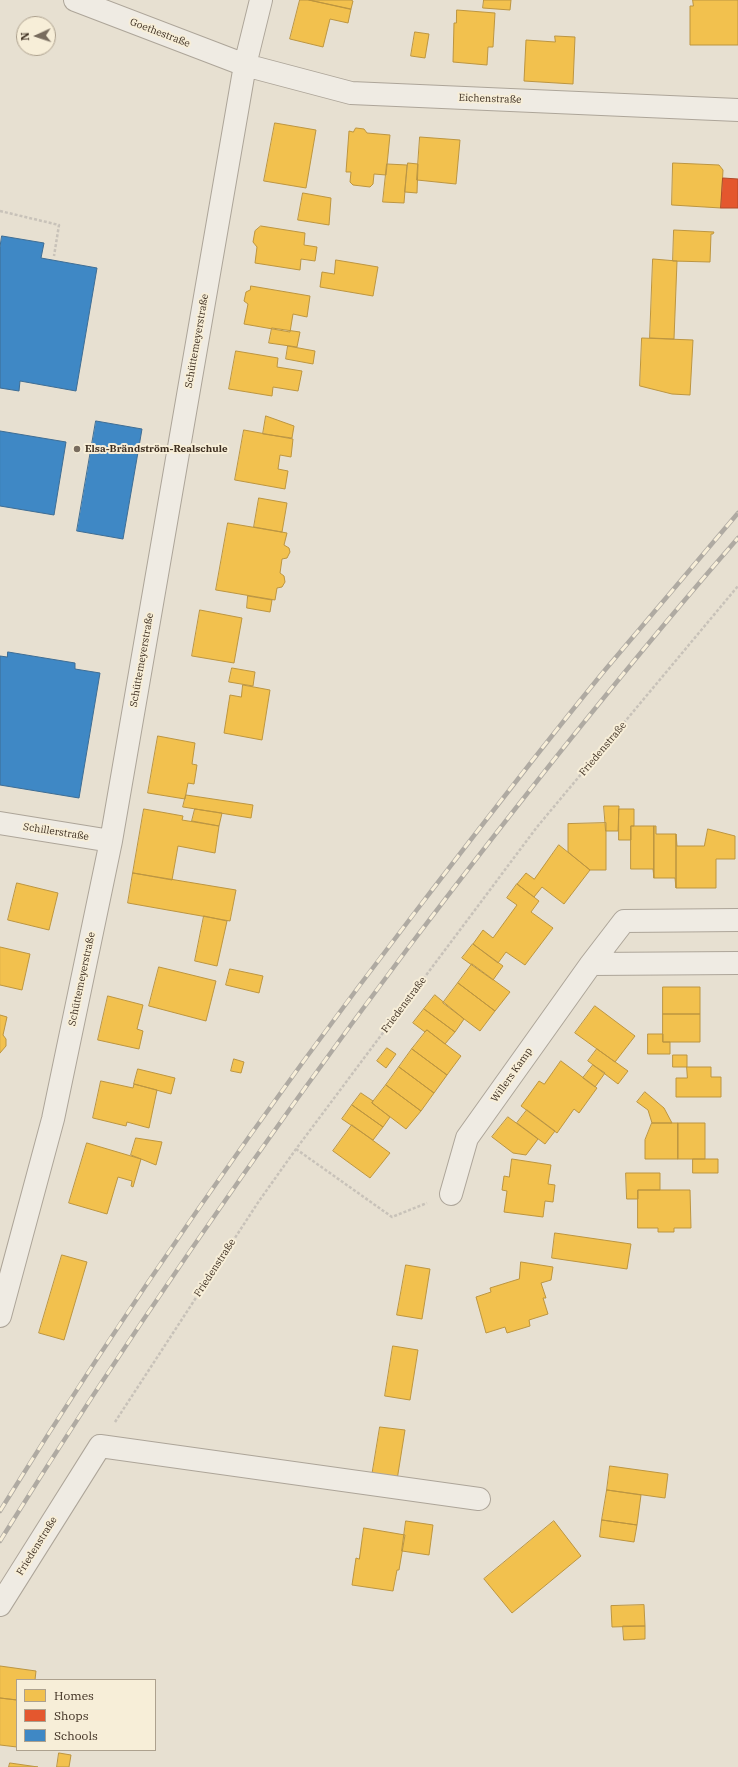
<!DOCTYPE html>
<html>
<head>
<meta charset="utf-8">
<style>
  body { margin:0 }
  #map { position:relative; width:738px; height:1767px; overflow:hidden; background:#e7e0d1; font-family:"IBM Plex Serif",serif }
  canvas { display:block }
  .legend { position:absolute; left:16px; top:1679px; width:140px; height:72px; box-sizing:border-box; background:#f7eed8; border:1px solid #ada18e; margin:0; padding:5px 7px; list-style:none; font-size:12px; color:#3d2e20 }
  .legend li { display:flex; align-items:center; gap:8px; height:20px }
  .legend b { width:20px; border:1px solid #ada18e }
  .north { position:absolute; left:16px; top:16px; width:40px; height:40px; box-sizing:border-box; background:#f7eed8; border:1px solid #ada18e; border-radius:50%; rotate:267deg; font-size:11px; font-weight:700; line-height:16px; text-align:center; color:#3d2e20 }
  .north::after { content:''; display:block; margin:auto; width:14px; height:18px; background:#786c5e; clip-path:polygon(50% 0,100% 100%,50% 72%,0 100%) }
</style>
</head>
<body>
<div id="map">
<canvas width="738" height="1767"></canvas>
<ul class="legend">
<li><b style="height:11px;background:#f2c14e"></b>Homes</li>
<li><b style="height:11px;background:#e4572e"></b>Shops</li>
<li><b style="height:11px;background:#3f88c5"></b>Schools</li>
</ul>
<div class="north">N</div>
</div>
<script>
const ctx = document.querySelector('canvas').getContext('2d');
ctx.lineJoin = 'round';
function fillPath(path, color) { ctx.fillStyle = color; ctx.fill(path, 'evenodd'); }
function trace(path, color, width, dash) { ctx.strokeStyle = color; ctx.lineWidth = width; ctx.lineCap = dash ? 'butt' : 'round'; ctx.setLineDash(dash || []); ctx.stroke(path); }
function label(font, color, halo, rows, align = 'center') {
  ctx.font = font + ' "IBM Plex Serif",serif'; ctx.lineWidth = 4; ctx.setLineDash([]); ctx.textBaseline = 'middle'; ctx.strokeStyle = halo; ctx.fillStyle = color; for (const [text, x, y, turn = 0] of rows) {
    ctx.save(); ctx.translate(x, y); ctx.rotate((+turn || 0) * Math.PI / 180); ctx.textAlign = isNaN(turn) ? turn : align; if (halo) ctx.strokeText(text, 0, 0); ctx.fillText(text, 0, 0); ctx.restore();
  }
}
const homes = new Path2D(`
  M300 0H309L351 9 348 23 330 19 323 47 290 39Z
  M309 0H351L353 1 351 9Z
  M484 0H511L510 10 483 8Z
  M693 0H738V45H690V6H693Z
  M457 10 495 13 493 47H488L487 65 453 62 454 23H456Z
  M415 32 429 34 425 58 411 56Z
  M555 36 575 37 573 84 524 81 526 40 555 42Z
  M275 123 316 130 306 188 264 181Z
  M356 128 364 129 367 133 390 135 386 175 374 174 373 184 370 187 353 185 350 182 351 172H346L349 131 353 132Z
  M420 137 460 140 456 184 417 180Z
  M408 163 418 164 417 193 405 192Z
  M673 163 719 165 723 170 721 208 672 205Z
  M387 164 407 165 404 203 383 202Z
  M303 193 331 198 329 225 298 220Z
  M261 226 305 233 304 245 317 247 315 261 301 259 300 270 255 263 257 247 253 242 255 231Z
  M674 230 714 232 713 234H711L710 262 673 261Z
  M653 259 677 261 674 339 650 338Z
  M336 260 378 267 373 296 320 287 322 272 334 274Z
  M251 286 310 296 307 317 293 314 290 332 244 324 248 304 244 301 246 292 250 290Z
  M272 328 300 332 297 347 269 343Z
  M642 338 693 340 690 395 672 394 640 386Z
  M288 346 315 351 313 364 286 359Z
  M236 351 278 358 277 367 302 371 298 391 273 387 272 396 229 389Z
  M266 416 294 426 292 438 263 434Z
  M244 430 293 439 291 457 280 455 278 469 288 471 285 489 235 480Z
  M259 498 287 503 282 532 254 527Z
  M228 523 287 533 284 545 289 548 290 552 287 558 282 559 280 573 284 576 285 582 282 587 277 588 275 600 216 590Z
  M248 596 272 600 270 612 247 608Z
  M200 610 242 618 234 663 192 656Z
  M232 668 255 672 253 686 229 682Z
  M243 685 270 690 262 740 224 733 230 695 241 697Z
  M158 736 195 743 192 764 197 765 194 784 188 783 185 799 148 793Z
  M186 795 253 805 251 818 183 807Z
  M604 806H619L618 831H606Z
  M144 809 183 816 182 820 219 826 215 853 178 846 172 880 133 873Z
  M195 809 222 813 219 826 192 821Z
  M619 809H634V826H631V840H619Z
  M606 823V870H590L568 852V824Z
  M631 826H654V878L653 869H631Z
  M654 826H656V834H676V888L675 878H654Z
  M708 829 735 836V859H716V888H676V834L677 846H704Z
  M559 845 590 870 564 904 542 887 534 897 517 884 526 873 534 879Z
  M133 873 236 890 230 921 128 903Z
  M17 883 58 893 49 930 8 920Z
  M517 884 539 901 531 912 553 928 525 965 506 952 498 963 473 944 483 930 493 938 517 905 507 898Z
  M204 916 227 921 217 966 195 961Z
  M473 944 503 966 493 980 462 958Z
  M0 947 30 954 22 990 0 985Z
  M472 964 510 992 495 1011 458 983Z
  M159 967 216 981 206 1021 149 1006Z
  M230 969 263 976 259 993 226 985Z
  M458 983 495 1011 480 1031 443 1003Z
  M663 987H700V1014H663Z
  M435 995 464 1019 455 1032 424 1009Z
  M108 996 143 1005 137 1029 143 1031 139 1049 98 1040Z
  M595 1006 635 1036 615 1062 575 1033Z
  M424 1009 455 1032 445 1044 427 1030 425 1032 413 1023Z
  M663 1014H700V1042H663Z
  M0 1015 7 1017 3 1035 6 1039V1046L0 1053Z
  M427 1030 461 1056 447 1075 412 1049Z
  M648 1034H663V1042H670V1054H648Z
  M387 1048 396 1054 386 1068 377 1061Z
  M412 1049 447 1075 434 1093 399 1067Z
  M597 1049 628 1071 618 1084 588 1061Z
  M673 1055H687V1067H673Z
  M234 1059 244 1062 241 1073 231 1071Z
  M561 1061 597 1088 579 1113 574 1109 557 1133 521 1106 539 1081 544 1084Z
  M593 1065 605 1073 595 1087 583 1078Z
  M399 1067 434 1093 421 1111 386 1085Z
  M687 1067H711V1077H721V1097H676V1078H687Z
  M138 1069 175 1078 171 1094 134 1084Z
  M101 1081 133 1088 134 1084 157 1090 149 1128 127 1122 126 1126 93 1118Z
  M386 1085 421 1111 406 1129 372 1103Z
  M645 1092 664 1108 672 1123H652L648 1110 637 1102Z
  M361 1093 373 1101 372 1103 390 1117 383 1127 352 1105Z
  M352 1105 383 1127 373 1140 342 1119Z
  M527 1110 555 1131 545 1144 517 1123Z
  M508 1117 538 1139 526 1155 513 1153 492 1137Z
  M652 1123H678V1159H645V1140Z
  M678 1123H705V1159H678Z
  M352 1125 390 1153 370 1178 333 1151Z
  M136 1138 162 1142 156 1165 131 1155Z
  M87 1143 141 1159 133 1187 131 1186 132 1181 118 1177 107 1214 69 1203Z
  M512 1159 551 1165 548 1184 555 1185 553 1202 545 1201 543 1217 504 1212 507 1191 502 1190 504 1176 509 1177Z
  M693 1159H718V1173H693Z
  M626 1173H660V1190H638V1199H627Z
  M638 1190H690L691 1228H674V1232H658V1228H638Z
  M555 1233 631 1244 627 1269 552 1258Z
  M62 1255 87 1262 64 1340 39 1333Z
  M521 1262 553 1267 551 1280 541 1283 546 1298H543L548 1314 529 1320 530 1326 507 1333 505 1327 486 1333 476 1297 491 1292 490 1288 519 1279Z
  M406 1265 430 1269 422 1319 397 1315Z
  M393 1346 418 1350 410 1400 385 1396Z
  M380 1427 405 1430 397 1480 372 1476Z
  M610 1466 668 1474 665 1498 607 1490Z
  M607 1490 641 1495 637 1525 602 1520Z
  M602 1520 637 1525 634 1542 600 1537Z
  M406 1521 433 1525 429 1555 402 1551Z
  M554 1521 581 1556 512 1613 484 1579Z
  M364 1528 405 1535 399 1570H397L393 1591 352 1585 356 1558 359 1559Z
  M644 1605 645 1626 612 1627 611 1606Z
  M623 1626H645V1639L624 1640Z
  M0 1666 36 1671 35 1680H17V1700L0 1698Z
  M0 1698 17 1700V1747L0 1745Z
  M59 1753 71 1755 69 1767H57Z
  M10 1763 38 1767H9Z`);
const shops = new Path2D(`
  M723 178 738 179V208H721Z`);
const schools = new Path2D(`
  M2 236 44 243 41 258 97 268 76 391 20 381 19 391 0 388V247Z
  M96 421 142 429 123 539 77 531Z
  M0 431 66 442 54 515 0 506Z
  M8 652 75 663V669L100 673 79 798 0 785V656L7 657Z`);
const path = new Path2D(`
  M0 211 59 225 54 256
  M296 1149 392 1217 427 1203
  M115 1422 259 1201 296 1149 537 827 738 586`);
const minor = new Path2D(`
  M75 0 245 65 351 93 738 110
  M0 823 111 841
  M738 920 624 921 591 964 738 963
  M451 1194 467 1138 591 964
  M0 1316 53 1119 111 841 245 65 261 0
  M0 1605 100 1446 479 1499`);
const rail = new Path2D(`
  M0 1511C128 1304 268 1104 416 911 478 830 540 749 605 670 649 618 694 565 738 513
  M0 1541C127 1337 264 1140 408 948 514 808 623 670 738 538`);
const markers = [
  [77,449,4,"#786c5e"]
];
const streetNames = [
  ["Goethestraße",160,33,21],
  ["Eichenstraße",490,99,2],
  ["Schüttemeyerstraße",197,341,-80],
  ["Schüttemeyerstraße",142,660,-80],
  ["Friedenstraße",603,749,-50],
  ["Schillerstraße",56,832,9],
  ["Schüttemeyerstraße",82,979,-78],
  ["Friedenstraße",404,1005,-53],
  ["Willers Kamp",512,1075,-55],
  ["Friedenstraße",215,1268,-57],
  ["Friedenstraße",37,1546,-58]
];
const poiNames = [
  ["Elsa-Brändström-Realschule",85,449]
];
fillPath(homes, '#f2c14e');
trace(homes, '#bc9540', 1);
fillPath(shops, '#e4572e');
trace(shops, '#b24b2a', 1);
fillPath(schools, '#3f88c5');
trace(schools, '#3e6d94', 1);
trace(minor, '#ada599', 24);
trace(path, '#c8c2b9', 2.5, [3, 2]);
trace(minor, '#efebe3', 22);
trace(rail, '#afaaa2', 4.5);
trace(rail, '#f7eed8', 3, [9]);
for (const [x, y, r, color] of markers) { const dot = new Path2D(); dot.arc(x, y, r, 0, 2 * Math.PI); ctx.fillStyle = color; ctx.fill(dot); trace(dot, '#f7eed8', 1.5); }
label('10px', '#3d2e20', '#f7eed8', streetNames);
label('bold 10px', '#3d2e20', '#f7eed8', poiNames, 'left');
</script>
</body>
</html>
